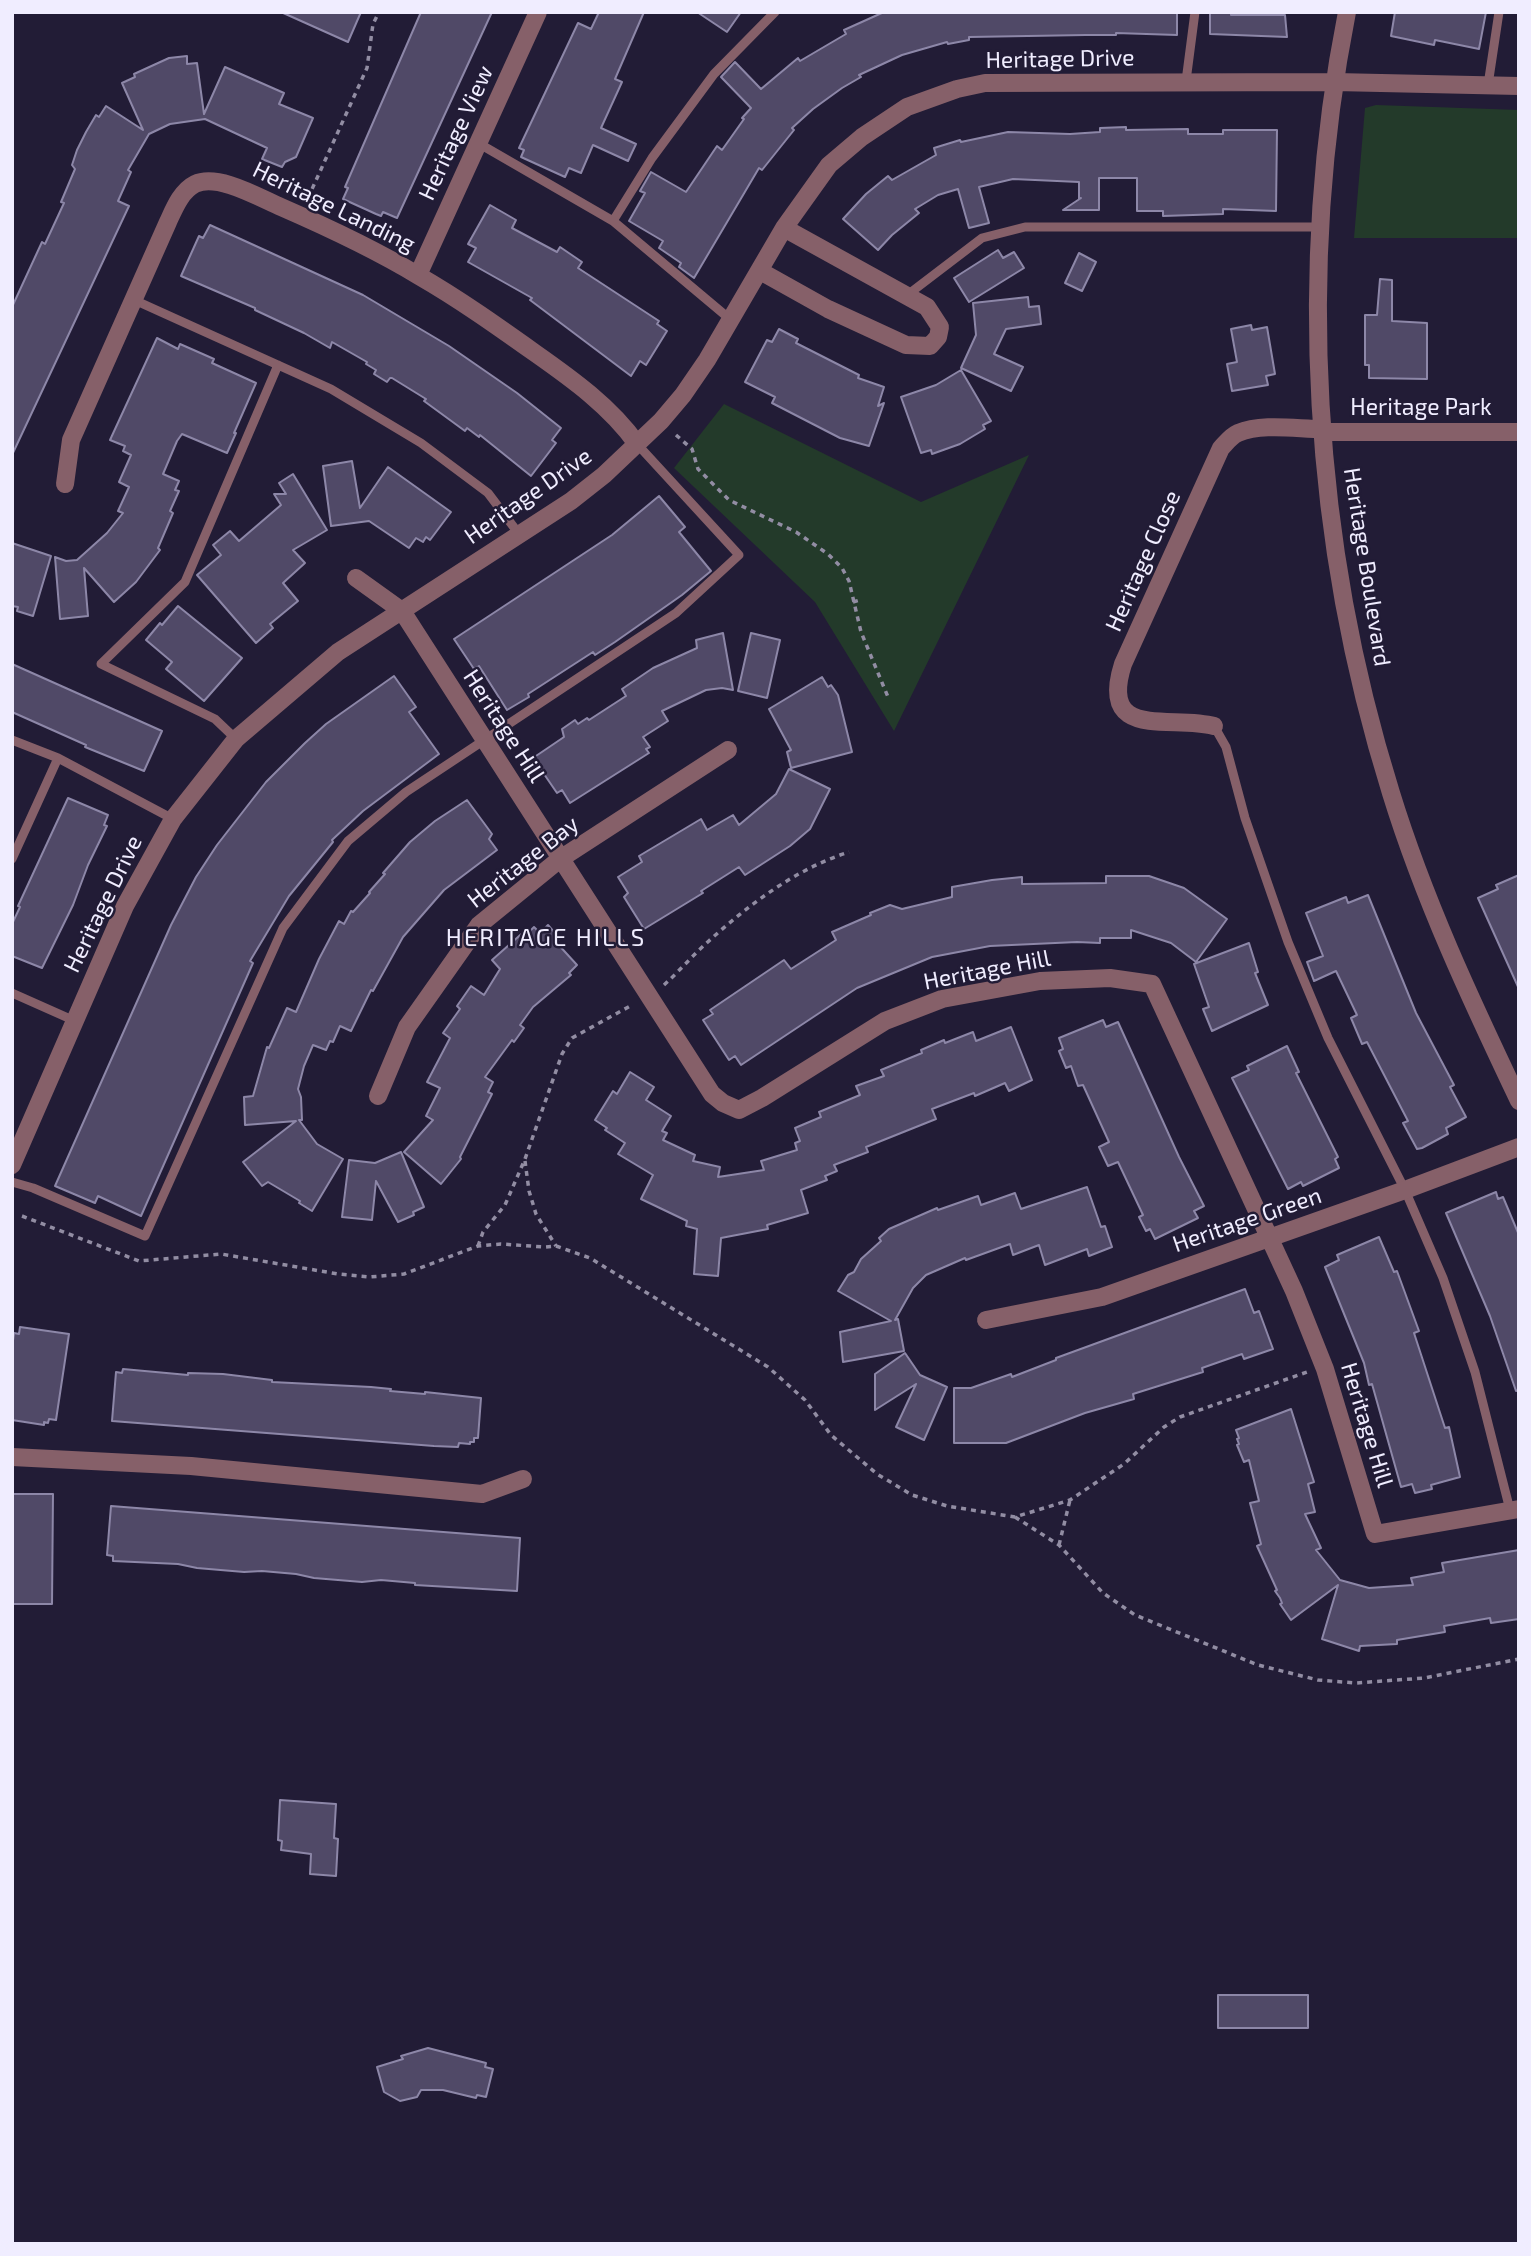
<!DOCTYPE html>
<html>
<head>
<meta charset="utf-8">
<style>
  body { margin:0 }
  #map { position:relative; width:1531px; height:2256px; overflow:hidden; background:#221c36; font-family:"Exo 2",sans-serif }
  canvas { display:block }
  .frame { position:absolute; inset:0; border:14px solid #f0edff; pointer-events:none }
</style>
</head>
<body>
<div id="map">
<canvas width="1531" height="2256"></canvas>
<div class="frame"></div>
</div>
<script>
const ctx = document.querySelector('canvas').getContext('2d');
ctx.lineJoin = 'round';
function fillPath(path, color) { ctx.fillStyle = color; ctx.fill(path, 'evenodd'); }
function trace(path, color, width, dash) { ctx.strokeStyle = color; ctx.lineWidth = width; ctx.lineCap = dash ? 'butt' : 'round'; ctx.setLineDash(dash || []); ctx.stroke(path); }
function label(font, color, halo, rows, align = 'center') {
  ctx.font = font + ' "Exo 2",sans-serif'; ctx.lineWidth = 5; ctx.setLineDash([]); ctx.textBaseline = 'middle'; ctx.strokeStyle = halo; ctx.fillStyle = color; for (const [text, x, y, turn = 0] of rows) {
    ctx.save(); ctx.translate(x, y); ctx.rotate((+turn || 0) * Math.PI / 180); ctx.textAlign = isNaN(turn) ? turn : align; if (halo) ctx.strokeText(text, 0, 0); ctx.fillText(text, 0, 0); ctx.restore();
  }
}
const green = new Path2D(`
  M1376 105 1519 110V238H1354L1365 108Z
  M724 404 921 502 1029 455 894 731 815 602 674 468Z`);
const building = new Path2D(`
  M281 12H361L348 42Z
  M421 12H492L397 218 383 212 381 216 376 214 343 199 348 188 345 187Z
  M599 12H644L615 79 622 82 601 128 636 144 628 161 593 145 581 173 569 168 565 177 521 157 524 150 519 148 578 23 591 29Z
  M697 12H741L727 32Z
  M884 12H1177V35L1116 33V35H1086L969 37V40L948 44 947 42 902 55 859 75 861 77 842 88 813 109 792 128 794 130 762 170 759 168 694 278 679 267 681 263 659 248 663 241 629 221 645 193 640 191 651 172 686 192 717 146 722 150 744 119 742 118 751 108 721 77 735 62 761 89 798 58 800 61 846 34 844 30Z
  M1210 12H1231V15H1285L1287 37 1210 34Z
  M1395 12H1486L1479 49 1435 40 1434 45 1391 36Z
  M187 56V64L197 63 204 114 225 67 284 93 279 104 313 118 296 157 285 162 282 167 262 159 267 148 205 119 170 124 149 134 128 170 131 172 118 201 129 206 12 455V307L42 242 45 244 64 203 61 202 75 169 72 165 77 150 86 132 96 115 99 117 106 106 143 130 122 83 135 77 134 74 169 58Z
  M1126 127V130L1188 129V134H1223V130H1277L1276 211 1223 209V214L1163 216V211H1137V178H1099V210H1063L1081 198 1079 199V182L1013 179 979 187 989 223 969 228 958 189 938 195 915 209 919 213 892 235 878 250 843 219 866 194 888 176 892 180 936 155 934 148 960 140 961 142 1008 132 1070 134 1100 132V128Z
  M490 205 516 220 512 228 557 252 560 247 582 262 578 268 659 321 657 324 667 331 646 365 640 361 631 376 530 300 532 298 468 262 476 248 468 244Z
  M210 225 363 295 449 346 517 393 561 428 552 440 556 443 531 476 480 435 479 437 467 428 465 431 424 401 426 399 392 378H390L387 382 374 374 376 370 366 364 367 362 332 342 330 348 304 333 255 310V308L181 276 199 236 203 238Z
  M998 250 1003 258 1014 252 1024 268 969 302 954 278Z
  M1079 253 1096 262 1082 291 1065 283Z
  M1380 279 1392 280V321L1427 323V379L1369 378V365H1365V315H1377Z
  M1028 297 1029 307 1039 306 1041 324 1006 329 994 354 1023 367 1011 391 961 368 976 335 973 303Z
  M1251 325 1252 330 1267 327 1275 374 1266 376 1268 385 1232 391 1227 364 1237 362 1231 329Z
  M779 329 798 339 796 343 859 375 858 378 884 387 878 406 884 403 869 446 840 438 772 403 775 397 745 382 767 340 772 342Z
  M157 338 178 349 180 344 214 359 212 363 256 383 234 433H236L227 453 182 434 177 441 163 474 179 481 175 490 179 491 170 511 173 513 158 548 160 550 136 582 114 602 84 568 88 616 60 619 55 557 66 561 77 560 107 533 123 513 118 511 129 487 119 482 131 455 123 451 125 446 110 440Z
  M961 370 991 421 983 425 985 429 960 444 932 454 931 450 921 453 901 397 936 385Z
  M352 461 360 508 388 467 451 512 430 540 426 537 423 542 416 538 409 548 369 521 331 526 323 466Z
  M293 474 327 530 293 550 305 563 283 583 298 601 270 624 273 628 256 643 197 575 221 555 213 545 230 531 239 541 281 505 274 494H286L279 483Z
  M659 496 685 527 679 532 711 571 682 595 615 642 595 655 593 652 528 694 529 697 507 710 479 666 474 669 454 639 612 535Z
  M12 543 51 556 33 616 17 611 18 607 12 606Z
  M178 606 242 658 204 701 166 669 172 662 146 640 160 623 162 625Z
  M723 633 733 690 722 688 706 690 662 711 668 721 643 737 650 747 646 749 649 753 570 803 562 790 557 793 533 758 564 737 562 729 575 720 578 724 587 718 589 720 626 696 622 689 653 668 697 648 696 640Z
  M751 633 780 640 767 698 738 691Z
  M12 664 162 731 144 771 85 747 86 745 12 712Z
  M394 676 416 707 409 712 439 754 363 811 332 840 333 842 289 896 250 961 253 963 141 1216 98 1196 95 1203 55 1186 171 925 196 877 217 845 266 782 305 743 326 724Z
  M822 677 828 687 831 685 838 695 852 752 791 768 787 752 791 750 769 709Z
  M789 769 830 789 810 829 790 846 745 875 739 867 701 891 703 893 644 929 624 897 628 893 618 877 642 862 639 856 701 819 707 830 733 815 739 825 776 794Z
  M68 798 108 815 104 825 107 826 88 865 73 905 42 968 12 956V924L20 907 18 906Z
  M467 800 492 834 489 839 497 850 444 890 403 937 373 991 371 990 351 1031 340 1026 333 1042 330 1041 326 1050 313 1045 304 1066 298 1089 301 1097 302 1120H299L317 1144 343 1159 312 1211 299 1203 300 1201 268 1182 262 1186 243 1162 296 1121 245 1125 244 1097 253 1096 267 1047 269 1048 287 1008 296 1012 319 959 339 921 344 924 351 911 353 912 370 893 369 892 385 874 383 873 410 842 435 821Z
  M1519 875V989L1478 898 1498 889 1496 885Z
  M1106 876H1149L1184 888 1227 919 1196 962 1171 943 1131 930V938H1100V943L1077 942 990 946 932 957 857 988 741 1065 735 1056 729 1060 703 1020 713 1014 710 1010 784 960 791 969 836 940 832 932 871 915 870 913 890 905 902 909 952 897V887L992 880 1022 877V884L1106 883Z
  M1368 895 1416 1013 1454 1085 1450 1087 1466 1117 1446 1128 1448 1134 1422 1148 1417 1149 1403 1123 1408 1121 1367 1042 1362 1044 1351 1018 1357 1015 1336 971 1314 981 1307 962 1323 956 1306 913 1346 897 1348 903Z
  M548 925 560 939 556 942 577 965 569 973 571 975 533 1007 520 1025 524 1028 514 1042 512 1040 485 1077 493 1082 488 1092 492 1094 460 1157 461 1159 441 1184 404 1152 433 1120 426 1116 440 1088 427 1082 450 1038 443 1033 460 1009 457 1006 471 986 484 995 500 969 492 960 527 929 530 931 534 927 540 933Z
  M1249 943 1258 972 1255 973 1268 1005 1212 1031 1203 1009 1209 1007 1194 964Z
  M1103 1020 1106 1027 1118 1022 1179 1157 1204 1206 1194 1211 1198 1218 1155 1239 1150 1229 1146 1231 1139 1217 1143 1215 1118 1162 1108 1166 1099 1147 1109 1142 1083 1085 1078 1086 1071 1066 1066 1068 1059 1051 1063 1049 1059 1038Z
  M1011 1027 1032 1080 1009 1091 1005 1083 975 1096 974 1093 932 1109 936 1119 866 1147 868 1152 834 1165 837 1171 825 1176 827 1180 801 1190 808 1213 767 1225 768 1229 721 1238 718 1276 694 1274 697 1229 686 1226 687 1221 641 1199 653 1175 618 1154 625 1143 605 1130 607 1128 595 1120 613 1091 617 1094 630 1072 654 1087 646 1100 671 1116 662 1131 667 1133 663 1140 695 1155 693 1161 720 1167 718 1177 764 1170 761 1161 797 1150 795 1143 800 1141 795 1128 821 1117 819 1112 860 1095 856 1086 884 1076 881 1070 922 1053 921 1050 944 1040 945 1043 973 1032 976 1041Z
  M1287 1046 1299 1072 1296 1073 1338 1157 1335 1159 1339 1168 1303 1186 1301 1182 1288 1189 1232 1078 1249 1070 1247 1066Z
  M401 1152 424 1207 413 1212 414 1215 398 1222 376 1181 372 1220 342 1217 349 1160 375 1163Z
  M1087 1187 1101 1227 1105 1226 1112 1247 1089 1256 1087 1249 1045 1265 1039 1245 1013 1255 1010 1244 966 1260 965 1258 926 1275 913 1288 895 1320 898 1319 904 1351 843 1362 840 1332 891 1321 838 1291 848 1275 854 1272 861 1259 881 1241 879 1238 889 1229 937 1208 938 1210 978 1196 981 1205 1015 1193 1021 1209Z
  M1496 1192 1498 1199 1503 1197 1519 1235V1390L1516 1391 1490 1316 1446 1213Z
  M1379 1237 1394 1272 1397 1271 1419 1331 1414 1333 1445 1428 1449 1427 1460 1477 1431 1485 1432 1489 1415 1493 1412 1484 1401 1487 1372 1384 1369 1385 1364 1363 1325 1267 1339 1260 1337 1255Z
  M1245 1289 1254 1313 1259 1311 1273 1349 1244 1359 1242 1354 1202 1368 1203 1372 1133 1394 1134 1399 1085 1413 1006 1443H954V1388H971L1011 1374 1012 1377 1056 1360V1358Z
  M20 1327 69 1334 56 1420 49 1419 48 1423 44 1422V1425L12 1420V1348L14 1333 19 1334Z
  M905 1353 920 1375 947 1387 924 1440 896 1427 916 1384 875 1410V1374Z
  M123 1369 188 1375V1373L223 1374 272 1380V1382L371 1387 391 1389 390 1391 425 1394V1392L481 1398 478 1438H474V1442H470V1444L459 1443 458 1447 434 1446 112 1421 116 1372 122 1373Z
  M1291 1409 1314 1482 1308 1484 1315 1512 1305 1514 1321 1548 1316 1550 1340 1580 1369 1588 1413 1585 1411 1578 1444 1572 1442 1563 1519 1550V1619L1491 1623 1490 1618 1444 1626 1445 1632 1397 1640V1644L1360 1646 1359 1651 1322 1639 1338 1585 1291 1620 1280 1604 1282 1603 1280 1598 1275 1591 1277 1590 1257 1546 1261 1544 1250 1503 1259 1501 1249 1460 1244 1462 1237 1445 1239 1444 1237 1439 1239 1438 1236 1430Z
  M12 1494H53L52 1604H12Z
  M111 1506 520 1538 517 1591 415 1585V1583L381 1580 362 1582 314 1578 296 1574 262 1571 244 1572 197 1568 178 1564 113 1561V1556L107 1555Z
  M280 1800 336 1804 334 1838 338 1839 336 1876 310 1874 311 1854 281 1850 282 1841 278 1840Z
  M1218 1995H1308V2028H1218Z
  M428 2048 486 2063 485 2067 493 2069 486 2097 477 2095 476 2098 443 2090H421L417 2097 400 2101 384 2092 377 2067 403 2059 401 2056Z`);
const path = new Path2D(`
  M308 198 367 68 373 24 379 12
  M676 435 692 449 698 469 729 500 796 532 828 554 842 568 849 581 861 632 888 697
  M853 602 860 600
  M664 985C676 974 687 962 699 950 742 910 792 870 849 852
  M525 1161 529 1191 536 1214 556 1246
  M22 1216 139 1261 221 1254 338 1274 370 1277 404 1274 478 1246 501 1244 545 1247 556 1246 590 1258 768 1367 805 1400 831 1435 877 1474 912 1495 947 1506 1015 1517 1070 1500 1124 1464 1164 1427 1180 1417 1307 1372
  M478 1246 483 1232 505 1205 525 1159 562 1054 572 1038 632 1005
  M1015 1517 1059 1545 1103 1593 1135 1615 1258 1665 1318 1680 1356 1683 1424 1678 1519 1659
  M1059 1545 1070 1500`);
const lane = new Path2D(`
  M1186 81 1195 12
  M1488 85 1499 12
  M478 143 613 221 652 158 714 74 775 12
  M613 221 731 320
  M906 296 982 238 1025 227H1321
  M132 299 331 389 421 443 488 493 519 534
  M1214 726 1226 747 1245 818 1288 942 1328 1038 1405 1190 1443 1278 1475 1372 1510 1510
  M236 739 215 719 101 664 185 582 278 365
  M12 740 58 758 173 819
  M12 859 58 758
  M12 993 75 1021
  M12 1182 33 1188 145 1236 283 928 348 841 406 792 676 613 739 555 637 444`);
const street = new Path2D(`
  M1347 12C1296 269 1313 544 1391 793 1424 900 1471 1000 1519 1101
  M760 271 828 309 906 345 930 346 938 337 940 327 927 307 784 228
  M418 275 538 12
  M1323 432H1519
  M65 484 71 440 168 222C174 209 181 191 195 184 218 173 260 198 281 207 327 227 376 250 419 276 459 299 497 326 535 353 572 379 611 407 637 444
  M356 578 402 611 712 1094 723 1103 739 1110 762 1098 885 1021 942 999 1040 981 1110 978 1152 984 1294 1291 1325 1369 1375 1534 1519 1509
  M1214 726C1172 714 1098 742 1123 664L1221 448C1226 443 1231 436 1238 433 1262 423 1297 429 1323 429
  M378 1096 407 1027 479 925 560 859 728 750
  M12 1165 125 906 173 819 236 739 338 652 571 501 604 475 661 421 683 395 707 360 784 228 829 165 862 137 907 107 957 89 985 83 1335 82 1519 86
  M986 1320 1102 1297 1405 1190 1519 1147
  M12 1457 191 1466 482 1494 523 1479`);
const streetNames = [
  ["Heritage Drive",1060,59,-1],
  ["Heritage View",456,133,-65],
  ["Heritage Landing",334,207,26],
  ["Heritage Park",1421,407],
  ["Heritage Drive",528,496,-35],
  ["Heritage Close",1143,561,-66],
  ["Heritage Boulevard",1367,567,81],
  ["Heritage Hill",504,726,57],
  ["Heritage Bay",523,862,-38],
  ["Heritage Drive",103,904,-64],
  ["Heritage Hill",987,970,-11],
  ["Heritage Green",1247,1220,-19],
  ["Heritage Hill",1367,1425,73]
];
const neighbourhoodNames = [
  ["HERITAGE HILLS",546,938]
];
fillPath(green, '#233a2a');
fillPath(building, '#504967');
trace(building, '#8d87a8', 2);
trace(path, '#928da3', 3.5, [5, 5]);
trace(lane, '#866069', 9);
trace(street, '#866069', 18);
label('23px', '#f0edff', '#221c36', streetNames);
ctx.letterSpacing = '2px';
label('24px', '#f0edff', '#221c36', neighbourhoodNames);
ctx.letterSpacing = '0px';
</script>
</body>
</html>
